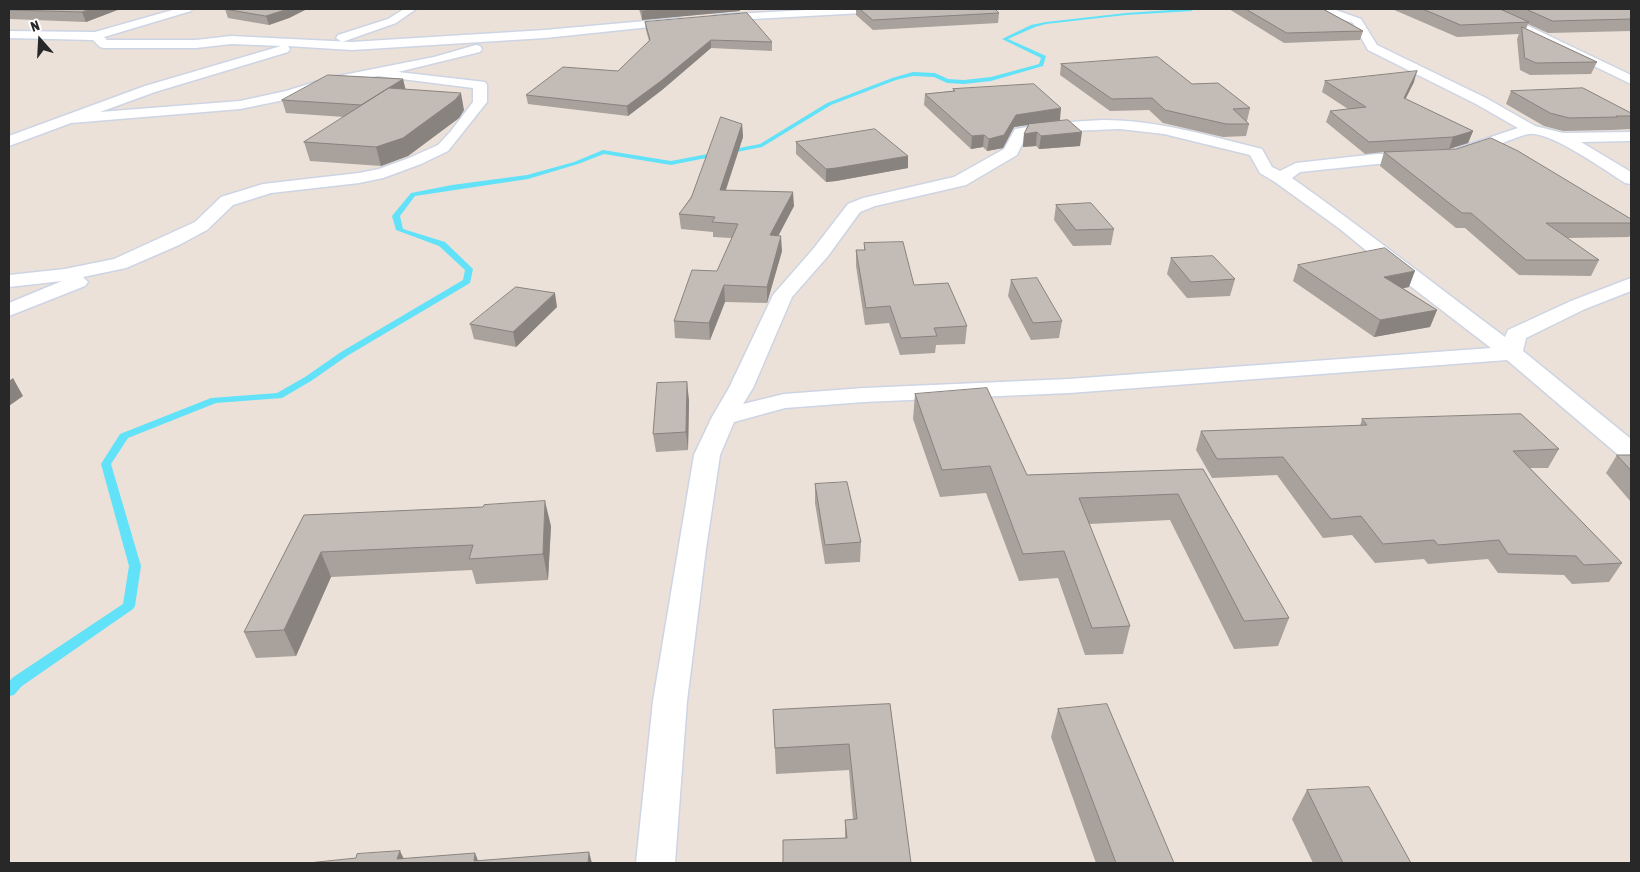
<!DOCTYPE html>
<html>
<head>
<meta charset="utf-8">
<style>
  body { margin:0 }
  #map { position:relative; width:1640px; height:872px; overflow:hidden; background:#ece1d8; font-family:"Asap Condensed",sans-serif }
  canvas { display:block }
  .frame { position:absolute; inset:0; border:10px solid #282828; pointer-events:none }
  .north { position:absolute; left:15px; top:15px; width:50px; height:50px; -webkit-text-stroke:4px #fff; paint-order:stroke; rotate:341deg; font-size:14px; font-weight:700; line-height:20px; text-align:center; color:#282828 }
  .north::after { content:''; display:block; margin:auto; width:18px; height:22px; background:#282828; clip-path:polygon(50% 0,100% 100%,50% 72%,0 100%) }
</style>
</head>
<body>
<div id="map">
<canvas width="1640" height="872"></canvas>
<div class="frame"></div>
<div class="north">N</div>
</div>
<script>
const ctx = document.querySelector('canvas').getContext('2d');
ctx.lineJoin = 'round';
function fillPath(path, color) { ctx.fillStyle = color; ctx.fill(path, 'evenodd'); }
function trace(path, color, width, dash) { ctx.strokeStyle = color; ctx.lineWidth = width; ctx.lineCap = dash ? 'butt' : 'round'; ctx.setLineDash(dash || []); ctx.stroke(path); }
const stream = new Path2D(`
  M1185 9H1190L1193 11 1126 15 1046 24 1035 27 1008 39 1046 56 1043 66 991 81 964 84 947 83 934 77 913 76 896 80 831 105 762 147 671 165 604 154 578 164 528 179 415 196 400 216 403 229 445 242 473 269 470 283 347 356 311 381 282 398 216 403 128 438 111 464 141 566 135 606 133 609 22 686 14 695 9 696V682L12 678 123 604 129 566 101 464 120 434 211 398 277 393 305 377 341 352 463 280 465 270 439 246 396 230 392 216 411 193 452 185 527 175 574 162 603 150 671 161 760 144 827 103 892 78 913 72 935 73 948 79 964 80 991 77 1039 64 1041 58 1002 39 1031 25 1046 22 1126 13Z`);
const street = new Path2D(`
  M176 9H192L191 11 104 37 107 40H196L231 36 352 42 545 30 679 18 685 21 679 24 545 38 352 50 288 46 290 49 288 52 155 92 100 112 240 101 286 91 328 78 434 57 476 45 480 46 482 49 480 52 398 72 485 82 487 85V102L448 151 421 164 383 178 359 183 271 193 233 205 207 230 179 245 126 268 83 277 88 282 85 286 9 316V303L62 281 9 287V275L65 269 114 259 195 222 221 197 263 184 359 173 379 169 409 158 438 145 451 131 473 102V88L378 76 331 85 289 99 240 109 71 123 9 146V136L145 86 281 46 231 44 196 48H104L100 47 93 40 9 38V31L95 32Z
  M404 9H416L396 23 342 42 336 38 338 35 388 19Z
  M825 9H886L881 12 716 21 710 18 716 15Z
  M1318 9H1333L1361 19 1377 45 1486 98 1535 126 1563 133 1631 132V141L1581 142 1631 172V184L1625 183C1606 171 1550 131 1529 134 1510 137 1475 159 1458 154L1456 151 1458 148 1518 128 1476 104 1368 50 1353 23 1319 11Z
  M1480 9H1493L1631 75V84L1481 11Z
  M1103 120C1158 120 1209 136 1262 149L1272 167 1280 171 1296 163 1377 154 1421 155 1423 158 1421 161 1415 163 1377 164 1300 172 1292 178C1364 229 1434 284 1505 337L1508 330 1571 301 1631 278V291L1585 309 1526 338 1523 351 1631 439V460L1622 458 1507 360 1069 393 864 402 785 408 734 422 720 455 706 549 687 701 675 863H636L653 701 694 455 712 417 729 388 773 295 814 248 848 204 863 198 954 177 1004 149 1015 129 1052 123ZM1120 129 1164 134 1250 155 1260 173 1275 182 1340 229 1396 275 1491 348 1069 379 864 388 784 394 743 404 753 388 792 297 828 256 860 212 875 206 966 185 1017 155 1026 136 1069 131Z`);
const wall = new Path2D(`
  M9 9H120L86 22 9 19Z
  M225 9H307L289 18 269 25 228 18Z
  M639 9H740V11L642 20Z
  M856 9H995L999 13 998 23 873 30 856 15Z
  M1229 9H1323L1363 31 1360 40 1284 43Z
  M1392 9H1631V31L1548 33 1528 24 1526 29 1597 62 1591 74 1530 75 1520 70 1517 39 1519 34 1457 37Z
  M645 22 772 42V51L711 48 662 90 628 116 528 104 526 95 618 71 649 41 646 30Z
  M1061 64 1192 84 1250 108 1247 121H1246L1249 124 1246 136 1223 137 1163 123 1149 110 1110 111 1060 75Z
  M403 79 405 89 464 110 459 118 408 156 381 166 310 161 304 142 344 117 286 113 282 100Z
  M1325 81 1414 82 1405 99 1473 131 1468 143 1449 149 1406 151 1631 219V234L1629 237 1567 238 1599 260 1591 276 1519 275 1465 228H1456L1380 166 1384 152 1365 154 1326 122 1330 111 1348 109 1322 92Z
  M953 89 1060 120 1080 146 1039 149 1036 146 1023 147 1024 134 1028 125 1014 127 1003 148 987 151 983 147 971 149 924 105 925 94 953 91Z
  M1511 91 1631 113V128L1630 129 1611 130 1563 131 1544 126 1506 104Z
  M742 124 743 137 726 190 794 206 778 235 782 251 767 303 725 302 710 340 675 338 674 321 717 271 732 238 713 237V232L681 229 679 214Z
  M796 142 908 168 836 181 826 182 796 154Z
  M1056 205 1114 229 1111 245 1073 246 1054 220Z
  M864 243 914 285 967 326 965 344 936 345 935 353 900 355 889 323 865 325 856 266V250H864Z
  M1171 258 1235 279 1230 296 1187 298 1167 274Z
  M1298 265 1409 287 1403 288 1437 310 1430 327 1374 337 1293 281Z
  M1011 280 1062 321 1059 338 1031 340 1008 296Z
  M557 307 516 347 474 339 470 324Z
  M915 394 1027 475 1203 469 1289 618 1278 646 1234 649 1170 520 1089 524 1130 626 1123 654 1085 655 1058 578 1019 581 986 493 940 497 913 419Z
  M689 400 688 450 656 452 653 434Z
  M1362 419 1559 449 1548 468H1530L1622 563 1609 582 1572 584 1564 575 1498 573 1488 559 1428 564 1424 559 1375 563 1352 535 1323 538 1277 475 1212 478 1196 450 1201 431 1360 426Z
  M1617 455H1631V502L1606 473Z
  M815 484 861 542 860 562 825 564 815 503Z
  M304 515 551 526 548 580 476 584 472 570 331 577 296 656 256 658 244 632Z
  M890 704 911 863 845 838V820H853L849 770 776 774 773 710Z
  M1058 709 1174 863H1096L1051 737Z
  M1307 790 1411 863H1313L1292 819Z`);
const shadedWall = new Path2D(`
  M91 9H120L86 22 82 12Z
  M288 9H307L289 18 269 25 266 16Z
  M663 9H740V11L642 20V11Z
  M711 40V48L662 90 628 116 627 106Z
  M1417 71 1414 82 1400 110 1404 98Z
  M403 79 406 91 361 105Z
  M461 93 464 110 459 118 408 156 381 166 376 147Z
  M1061 108 1060 120 1014 127 1003 148 987 151 989 139 1016 115Z
  M742 124 743 137 721 204 720 190Z
  M1473 131 1468 143 1449 149 1453 137Z
  M1037 132 1036 146 1023 147 1024 134Z
  M1082 132 1080 146 1039 149 1041 136Z
  M984 135 983 147 971 149 972 136Z
  M908 156V168L836 181 826 182V169Z
  M793 192 794 206 771 250 770 235Z
  M781 236 782 251 767 303V287Z
  M1415 271 1409 287 1378 294 1384 277Z
  M724 285 725 302 710 340 709 323Z
  M555 293 557 307 516 347 513 332Z
  M1437 310 1430 327 1374 337 1380 320Z
  M13 378 23 396 9 406V381Z
  M687 382 689 400 688 450 686 432Z
  M545 501 551 526 548 580 543 554Z
  M321 552 331 577 296 656 284 630Z
  M400 851 406 863 397 859Z
  M589 852 592 863H588Z
  M475 853 479 863 474 861Z`);
const building = new Path2D(`
  M9 9H91L82 12 9 10Z
  M225 9H288L266 16Z
  M641 9H663L642 11Z
  M860 9H995L999 13 873 20Z
  M1246 9H1323L1363 31 1287 33Z
  M1423 9H1500L1529 22 1461 25Z
  M1526 9H1631V19L1553 21Z
  M747 13 772 42 711 40 661 81 627 106 526 95 563 67 618 71 650 40 645 22Z
  M1522 27 1597 62 1536 63 1525 58Z
  M1158 57 1192 84 1218 83 1250 108 1233 109 1249 124H1226L1165 110 1152 98 1112 99 1061 64Z
  M1417 71 1404 98 1473 131 1453 137 1369 142 1330 111 1366 107 1325 81Z
  M328 75 403 79 361 105 282 100Z
  M1034 84 1061 108 1016 115 1004 135 989 139 984 135 972 136 925 94 955 91 953 89Z
  M389 88 461 93 455 100 403 138 376 147 304 142Z
  M1583 88 1631 113V116H1616L1617 117 1569 118 1550 113 1511 91Z
  M721 117 742 124 720 190 793 192 770 235 781 236 767 287 724 285 709 323 674 321 692 270 717 271 738 224 712 222 715 217 679 214 691 198Z
  M1068 120 1082 132 1041 136 1037 132 1024 134 1029 124Z
  M875 129 908 156 836 168 826 169 796 142Z
  M1491 138 1518 151 1631 219V223H1546L1599 260H1526L1471 213H1462L1384 152 1456 149Z
  M1091 203 1114 229 1076 230 1056 205Z
  M903 242 914 285 948 283 967 326 934 328 937 336 901 338 890 306 866 308 856 250H865L864 243Z
  M1385 248 1415 271 1384 277 1437 310 1380 320 1298 265Z
  M1213 256 1235 279 1191 282 1171 258Z
  M1037 278 1062 321 1033 323 1011 280Z
  M516 287 555 293 513 332 470 324Z
  M687 382 686 432 653 434 657 383Z
  M987 388 1027 475 1203 469 1289 618 1244 621 1178 494 1079 498 1130 626 1092 628 1064 551 1023 554 990 466 942 470 915 394Z
  M1521 414 1559 449 1513 451 1622 563 1584 565 1576 556 1508 554 1499 540 1438 545 1434 540 1383 544 1361 516 1331 519 1283 457 1217 459 1201 431 1367 425 1362 419Z
  M1617 455H1631V470Z
  M847 482 861 542 825 545 815 484Z
  M545 501 543 554 469 559 473 545 321 552 284 630 244 632 304 515 483 507 484 505Z
  M890 704 911 863H783V840L847 838 845 820 857 819 849 744 775 748 773 710Z
  M1107 704 1174 863H1116L1058 709Z
  M1369 787 1411 863H1343L1307 790Z
  M400 851 397 859 475 853 474 861 589 852 588 863H308L356 858 357 854Z`);
fillPath(stream, '#61e2f8');
trace(street, '#cdd4e3', 3);
fillPath(street, '#fff');
fillPath(wall, '#a8a19c');
fillPath(shadedWall, '#88837f');
fillPath(building, '#c3bbb5');
trace(building, '#88837f', 1);
</script>
</body>
</html>
